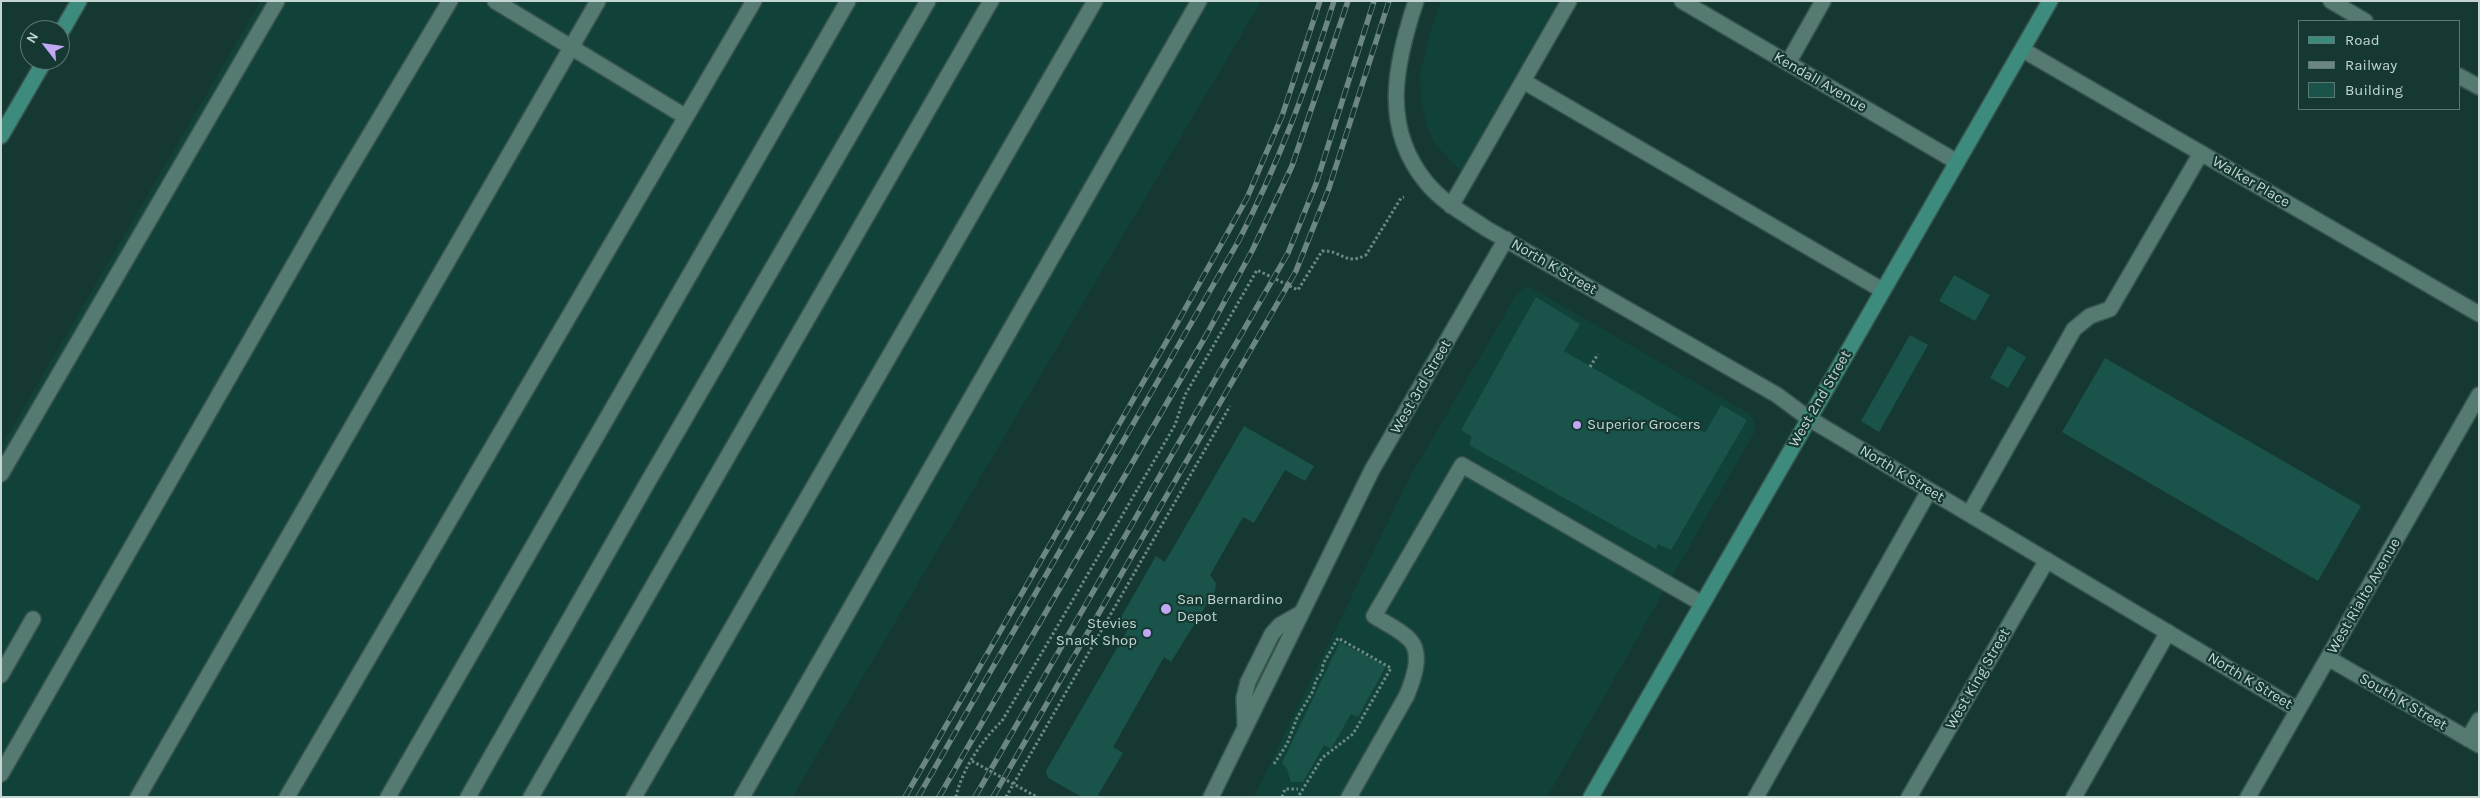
<!DOCTYPE html>
<html>
<head>
<meta charset="utf-8">
<style>
  body { margin:0 }
  #map { position:relative; width:2480px; height:798px; overflow:hidden; background:#153932; font-family:Karla,sans-serif }
  canvas { display:block }
  .frame { position:absolute; inset:0; border:2px solid #c3d6d1; pointer-events:none }
  .legend { position:absolute; left:2298px; top:20px; width:162px; height:90px; box-sizing:border-box; background:#153932; border:1px solid #5b7872; margin:0; padding:6px 9px; list-style:none; font-size:15px; color:#c3d6d1 }
  .legend li { display:flex; align-items:center; gap:10px; height:25px }
  .legend b { width:25px; border:1px solid #5b7872 }
  .north { position:absolute; left:20px; top:20px; width:50px; height:50px; box-sizing:border-box; background:#153932; border:1px solid #5b7872; border-radius:50%; rotate:300deg; font-size:14px; font-weight:700; line-height:20px; text-align:center; color:#c3d6d1 }
  .north::after { content:''; display:block; margin:auto; width:18px; height:22px; background:#c2a7f2; clip-path:polygon(50% 0,100% 100%,50% 72%,0 100%) }
</style>
</head>
<body>
<div id="map">
<canvas width="2480" height="798"></canvas>
<div class="frame"></div>
<ul class="legend">
<li><b style="height:6px;background:#3c8b7c"></b>Road</li>
<li><b style="height:6px;background:#6c8781"></b>Railway</li>
<li><b style="height:14px;background:#1a5349"></b>Building</li>
</ul>
<div class="north">N</div>
</div>
<script>
const ctx = document.querySelector('canvas').getContext('2d');
ctx.lineJoin = 'round';
function fillPath(path, color) { ctx.fillStyle = color; ctx.fill(path, 'evenodd'); }
function trace(path, color, width, dash) { ctx.strokeStyle = color; ctx.lineWidth = width; ctx.lineCap = dash ? 'butt' : 'round'; ctx.setLineDash(dash || []); ctx.stroke(path); }
function label(font, color, halo, rows, align = 'center') {
  ctx.font = font + ' Karla,sans-serif'; ctx.lineWidth = 4.5; ctx.setLineDash([]); ctx.textBaseline = 'middle'; ctx.strokeStyle = halo; ctx.fillStyle = color; for (const [text, x, y, turn = 0] of rows) {
    ctx.save(); ctx.translate(x, y); ctx.rotate((+turn || 0) * Math.PI / 180); ctx.textAlign = isNaN(turn) ? turn : align; if (halo) ctx.strokeText(text, 0, 0); ctx.fillText(text, 0, 0); ctx.restore();
  }
}
const built = new Path2D(`
  M261 1H1261L792 797H1V447Z
  M1441 1H1558L1461 171 1435 144 1427 126 1421 100 1420 75 1430 34Z
  M1528 286 1751 415 1756 429 1547 797H1254L1409 479 1517 294Z`);
const building = new Path2D(`
  M1954 275 1990 295 1975 321 1939 301Z
  M1536 297 1580 324 1564 351 1705 433 1721 405 1747 420 1671 550 1658 544 1656 549 1469 445 1472 437 1461 430Z
  M1910 335 1928 345 1879 432 1861 421Z
  M2008 346 2026 357 2008 388 1990 378Z
  M2105 358 2361 506 2318 581 2062 432Z
  M1244 426 1314 466 1305 481 1285 470 1254 523 1243 517 1210 575 1216 583 1215 591 1171 662 1164 657 1113 747 1123 753 1097 797H1082L1048 778 1046 771 1129 627 1119 621 1156 556 1165 562Z
  M1340 642 1386 666 1358 717 1351 714 1331 749 1324 745 1303 782H1291L1287 769 1282 763Z`);
const path = new Path2D(`
  M1590 367 1598 354
  M1274 764 1287 744 1297 718 1313 691 1316 680 1322 673 1323 664 1338 638 1391 668 1353 734 1322 758 1298 797
  M956 797C962 769 982 740 1002 721L1175 425 1185 395 1257 270 1298 290 1322 251C1342 250 1345 266 1366 255L1401 198 1404 197
  M1006 797 1230 406
  M1282 797 1285 789H1298`);
const minor = new Path2D(`
  M495 1 686 117
  M1416 1C1395 64 1381 127 1426 182 1442 202 1466 215 1487 229L1777 395 1808 418 2298 710
  M1682 1 1957 162
  M2331 1 2365 21
  M2023 50 2479 314
  M1788 63 1823 1
  M2459 76 2479 87
  M1523 81 1882 290
  M1451 206 1569 1
  M1 474 277 1
  M1969 514 2074 329 2090 316 2110 309 2201 153
  M2328 658 2479 745
  M1 675 33 619
  M1245 724 1244 698 1248 682 1272 634 1280 625 1301 613
  M2468 739 2479 720
  M1 774 335 193 450 1
  M138 797 598 1
  M287 797 754 1
  M388 797 848 1
  M468 797 649 480 928 1
  M531 797 991 1
  M634 797 1095 1
  M742 797 1199 1
  M1211 797 1372 470 1506 239
  M1349 797 1407 695C1413 680 1423 654 1410 640 1401 630 1385 623 1374 616L1462 465 1701 603
  M1756 797 1929 491
  M1909 797 2047 560
  M2074 797 2168 632
  M2248 797 2479 395`);
const major = new Path2D(`
  M60 34 79 1
  M1 136 45 60
  M1591 797 2050 1`);
const rail = new Path2D(`
  M905 797 1180 318 1247 198 1282 116 1320 1
  M918 797 1238 242C1279 163 1307 86 1334 1
  M939 797 1208 332 1253 249 1292 166 1348 1
  M975 797 1288 253 1316 184 1374 1
  M993 797 1296 271 1329 188 1389 1`);
const pathBridge = new Path2D(`
  M972 761 1037 797`);
const markers = [
  [1577,425,5,"#c2a7f2"],
  [1166,609,6,"#c2a7f2"],
  [1147,633,5,"#c2a7f2"]
];
const streetNames = [
  ["Kendall Avenue",1820,82,30],
  ["Walker Place",2251,182,30],
  ["North K Street",1554,267,30],
  ["West 3rd Street",1421,387,-60],
  ["West 2nd Street",1820,399,-60],
  ["North K Street",1902,474,31],
  ["West Rialto Avenue",2364,596,-60],
  ["West King Street",1978,679,-60],
  ["North K Street",2250,681,31],
  ["South K Street",2403,702,30]
];
const poiNames = [
  ["Superior Grocers",1587,425],
  ["San Bernardino",1177,600],
  ["Depot",1177,617],
  ["Stevies",1137,624,"right"],
  ["Snack Shop",1137,641,"right"]
];
fillPath(built, '#114239');
fillPath(building, '#1a5349');
trace(minor, '#37534d', 18);
trace(major, '#37534d', 18);
trace(path, '#6c8882', 3, [2.5, 2.5]);
trace(minor, '#557a71', 15);
trace(major, '#3c8b7c', 15);
trace(rail, '#6c8781', 5.5);
trace(rail, '#153932', 4, [11]);
trace(pathBridge, '#6c8882', 3, [2.5, 2.5]);
for (const [x, y, r, color] of markers) { const dot = new Path2D(); dot.arc(x, y, r, 0, 2 * Math.PI); ctx.fillStyle = color; ctx.fill(dot); trace(dot, '#153932', 2); }
label('15px', '#c3d6d1', '#153932', streetNames);
label('15px', '#c3d6d1', '#153932', poiNames, 'left');
</script>
</body>
</html>
